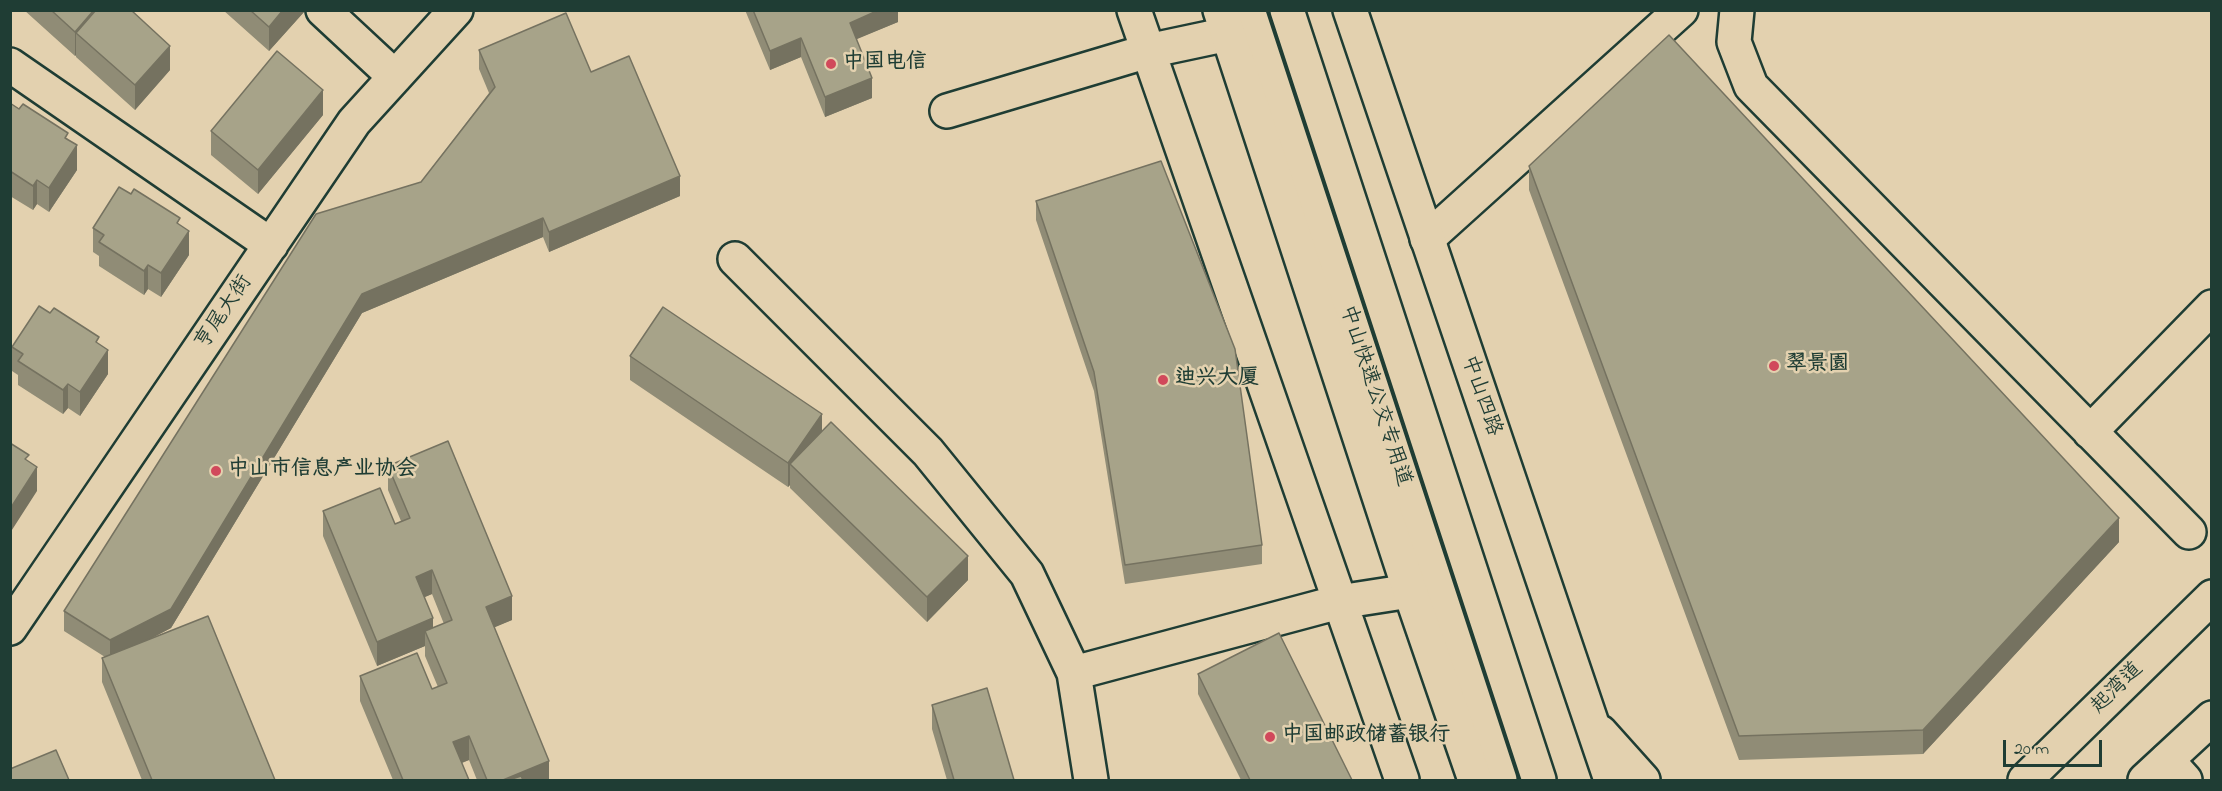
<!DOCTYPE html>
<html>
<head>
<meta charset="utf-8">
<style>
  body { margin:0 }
  #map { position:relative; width:2222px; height:791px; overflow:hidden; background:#e3d1af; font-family:"Indie Flower",sans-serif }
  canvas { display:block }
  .frame { position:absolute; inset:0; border:12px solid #1f3d34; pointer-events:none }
  .scale { position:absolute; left:2003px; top:740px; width:99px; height:27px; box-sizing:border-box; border:3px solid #1f3d34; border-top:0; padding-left:8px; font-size:18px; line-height:21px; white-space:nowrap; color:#1f3d34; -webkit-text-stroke:4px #e3d1af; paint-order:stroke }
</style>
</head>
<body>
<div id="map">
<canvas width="2222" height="791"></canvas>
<div class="frame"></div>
<div class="scale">20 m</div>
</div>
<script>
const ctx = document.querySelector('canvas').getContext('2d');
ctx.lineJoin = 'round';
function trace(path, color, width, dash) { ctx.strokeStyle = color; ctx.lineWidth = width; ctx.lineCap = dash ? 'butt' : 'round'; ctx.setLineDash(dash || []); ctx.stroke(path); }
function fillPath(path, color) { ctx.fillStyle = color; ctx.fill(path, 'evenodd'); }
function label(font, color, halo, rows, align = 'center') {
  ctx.font = font + ' "Indie Flower","LXGW WenKai TC",sans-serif'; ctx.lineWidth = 5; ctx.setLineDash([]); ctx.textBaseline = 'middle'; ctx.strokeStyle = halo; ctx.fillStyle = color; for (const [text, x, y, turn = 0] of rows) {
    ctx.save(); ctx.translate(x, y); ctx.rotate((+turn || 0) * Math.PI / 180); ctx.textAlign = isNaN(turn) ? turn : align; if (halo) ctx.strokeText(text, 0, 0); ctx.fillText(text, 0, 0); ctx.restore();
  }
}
const minor = new Path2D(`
  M323 10 395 77
  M1134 10 1402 780
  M1248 10 1500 780
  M1287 10 1539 780
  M1737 10 1734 42 1751 86 2189 532
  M10 65 271 245
  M947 111 1148 51 1228 34
  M1427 239 1681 10
  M735 259 928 452 1027 574 1074 673 1091 780
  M2090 432 2212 307
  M10 628 354 122 456 10
  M1074 673 1339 602 1410 591
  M2167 760 2185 780`);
const major = new Path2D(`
  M1220 10 1410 591 1475 780
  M1350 10 1611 780
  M1600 732 1643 780
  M2025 780 2212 597
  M2145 780 2212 718`);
const wall = new Path2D(`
  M24 10H131L170 70 135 110 76 57V55L75 56Z
  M223 10H304V12L269 51Z
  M745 10H898V22L856 39 872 98 825 117 801 57 770 70Z
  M479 50 591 72 680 196 549 252 543 237 362 313 171 628 150 639 275 780H142L102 682V658L105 657 64 631V611L421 182 489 93 479 69Z
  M10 103 68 139 77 170 49 212 37 204 33 210 10 196Z
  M323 115 258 194 211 155V131Z
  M1529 166 2119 542 1923 754 1739 760 1529 190Z
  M131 194 180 225 189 255 161 297 148 289 144 295 99 266V256L93 252V228Z
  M1036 201 1262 545V564L1125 584 1094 391 1036 220Z
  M99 344 108 374 80 416 68 408 63 414 18 385V375L12 371V347Z
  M630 356 822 431 968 580 927 622 790 488V485L788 487 630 380Z
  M388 466 512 620 494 627 549 780H477L469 760 462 763 469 780H393L360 701V676L432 689 438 687 425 656V646L377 666 323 536V511L395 524 401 521 388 490ZM432 594 444 624 433 628 424 597Z
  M1198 674 1352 780H1241L1198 694Z
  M932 705 1014 780H947L932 729Z`);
const shadedWall = new Path2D(`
  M94 10H110L76 33V55L75 56V32Z
  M283 10H304V12L269 51V27Z
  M879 10H898V22L850 42V23Z
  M801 38V57L770 70V51Z
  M170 46V70L135 110V85Z
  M872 78V98L825 117V97Z
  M323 90V115L258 194V170Z
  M77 145V170L49 212V188Z
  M680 176V196L549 252V232Z
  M37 180V204L33 210V186Z
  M543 218V237L362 313 171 628 110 660V640L362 294Z
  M189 231V255L161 297V273Z
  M148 265V289L144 295V271Z
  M108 350V374L80 416V392Z
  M68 384V408L63 414V390Z
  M822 414V438L790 464V485L788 487V463Z
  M37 467V491L10 533V509Z
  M2119 518V542L1923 754V730Z
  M968 556V580L927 622V597Z
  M432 570V594L416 601V577Z
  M512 596V620L486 631V607Z
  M433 618V642L425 631V646L377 666V642Z
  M469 736V760L453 766V742Z
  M549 761V780H503Z`);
const building = new Path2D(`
  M51 10H94L75 32Z
  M96 10H131L170 46 135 85 76 33Z
  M250 10H283L269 27Z
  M753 10H879L850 23 872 78 825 97 801 38 770 51Z
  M566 13 591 72 629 56 680 176 549 232 543 218 362 294 171 609 110 640 64 611 316 214 421 182 495 87 479 50Z
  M1669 35 2119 518 1923 730 1739 736 1529 166Z
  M277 51 323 90 258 170 211 131Z
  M10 103 19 109 23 104 68 133 65 138 77 145 49 188 37 180 33 186 10 171Z
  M1161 161 1235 349 1262 545 1125 565 1094 372 1036 201Z
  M119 187 131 194 134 189 180 218 177 223 189 231 161 273 148 265 144 271 99 242 104 235 93 228Z
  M39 306 50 313 54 308 99 337 96 342 108 350 80 392 68 384 63 390 18 361 23 354 12 347Z
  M663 307 822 414 788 463 630 356Z
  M831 422 968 556 927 597 790 464Z
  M448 441 512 596 486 607 549 761 503 780H487L469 736 453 742 469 780H403L360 676 417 653 432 689 447 683 425 631 452 620 432 570 416 577 433 618 377 642 323 511 380 488 395 524 410 518 388 466Z
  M10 443 29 455 25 459 37 467 10 509Z
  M208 616 275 780H152L102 658Z
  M1279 633 1352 780H1250L1198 674Z
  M987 688 1014 780H954L932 705Z
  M56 750 69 780H10V769Z
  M521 776 523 780H509Z`);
const markers = [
  [831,64,6,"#d1495b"],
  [1774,366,6,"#d1495b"],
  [1163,380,6,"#d1495b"],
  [216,471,6,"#d1495b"],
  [1270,737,6,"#d1495b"]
];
const poiNames = [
  ["中国电信",843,64],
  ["翠景園",1786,366],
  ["迪兴大厦",1175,380],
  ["中山市信息产业协会",228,471],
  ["中国邮政储蓄银行",1282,737]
];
const streetNames = [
  ["亨尾大街",225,313,-56],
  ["中山快速公交专用道",1374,396,72],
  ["中山四路",1480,396,71],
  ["起湾道",2118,689,-45]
];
trace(minor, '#1f3d34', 38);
trace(major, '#1f3d34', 38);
trace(minor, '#e3d1af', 33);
trace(major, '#e3d1af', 33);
fillPath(wall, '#908c76');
fillPath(shadedWall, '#757260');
fillPath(building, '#a7a389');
trace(building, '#757260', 1.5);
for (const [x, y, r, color] of markers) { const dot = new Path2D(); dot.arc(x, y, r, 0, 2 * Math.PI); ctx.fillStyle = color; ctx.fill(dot); trace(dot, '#e3d1af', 2); }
label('bold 21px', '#1f3d34', '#e3d1af', poiNames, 'left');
label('21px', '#1f3d34', '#e3d1af', streetNames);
</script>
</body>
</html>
